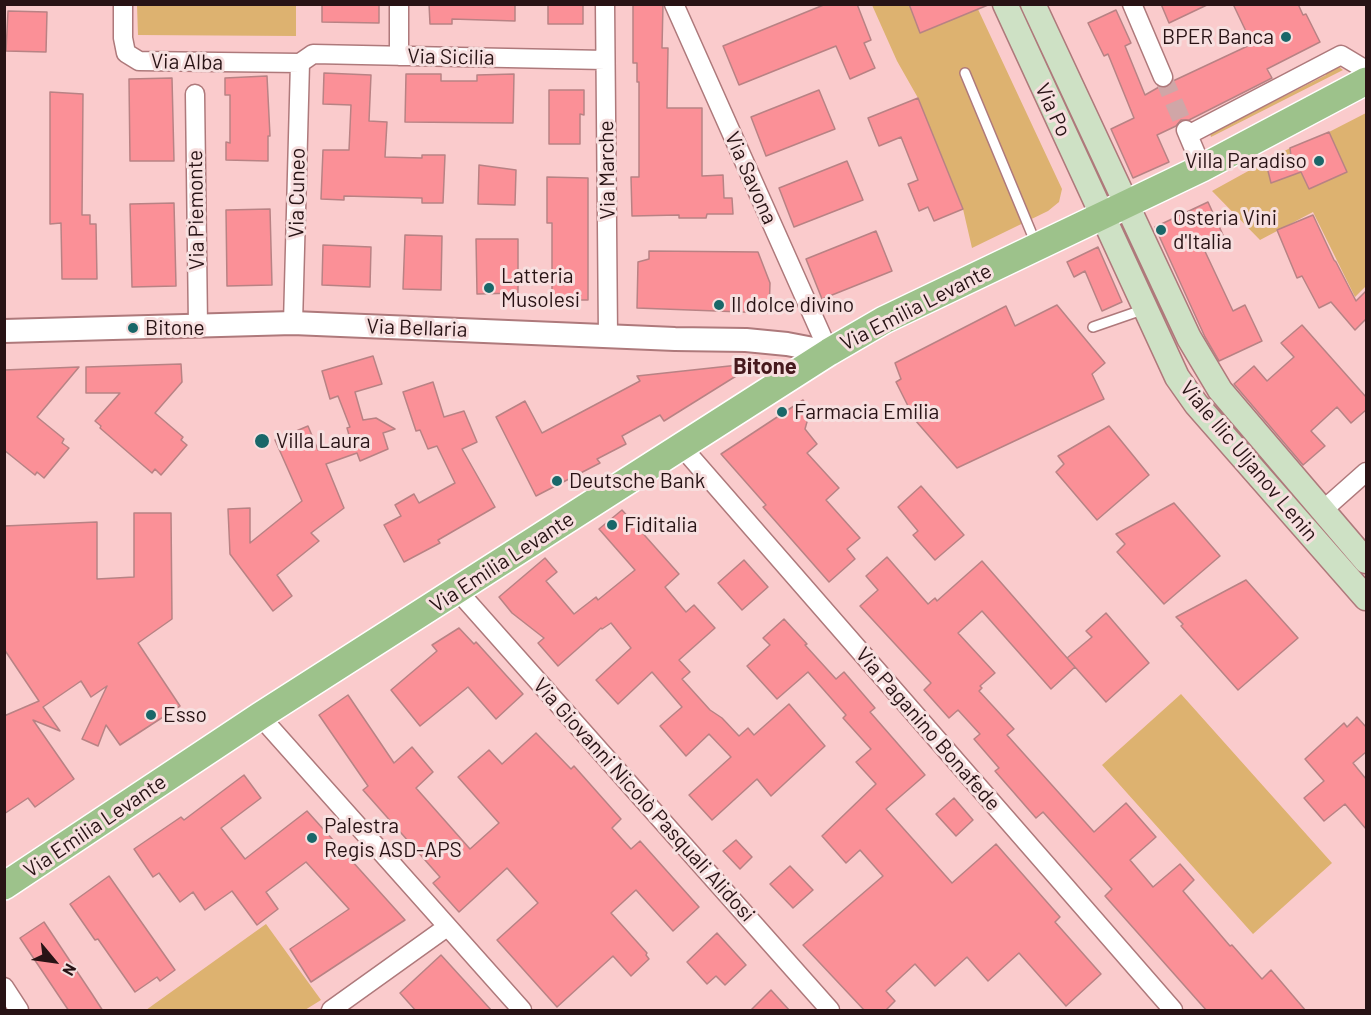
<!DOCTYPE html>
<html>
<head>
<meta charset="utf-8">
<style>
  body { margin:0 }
  #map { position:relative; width:1371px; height:1015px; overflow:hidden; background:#facbcc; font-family:Barlow,sans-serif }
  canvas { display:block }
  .frame { position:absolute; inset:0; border:6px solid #281315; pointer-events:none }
  .north { position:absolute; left:24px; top:931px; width:60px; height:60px; -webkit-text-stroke:4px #f7dfdf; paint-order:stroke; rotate:119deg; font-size:16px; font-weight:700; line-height:24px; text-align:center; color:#281315 }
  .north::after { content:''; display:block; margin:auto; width:21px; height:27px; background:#281315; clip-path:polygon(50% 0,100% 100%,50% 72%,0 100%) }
</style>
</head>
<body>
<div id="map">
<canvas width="1371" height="1015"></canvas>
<div class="frame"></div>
<div class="north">N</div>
</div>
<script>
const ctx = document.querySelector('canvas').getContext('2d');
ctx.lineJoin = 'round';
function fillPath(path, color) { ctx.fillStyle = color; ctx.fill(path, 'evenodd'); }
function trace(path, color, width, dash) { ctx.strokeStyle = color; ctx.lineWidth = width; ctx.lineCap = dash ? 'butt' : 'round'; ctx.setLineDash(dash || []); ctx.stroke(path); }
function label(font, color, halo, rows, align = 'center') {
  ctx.font = font + ' Barlow,sans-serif'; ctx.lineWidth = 6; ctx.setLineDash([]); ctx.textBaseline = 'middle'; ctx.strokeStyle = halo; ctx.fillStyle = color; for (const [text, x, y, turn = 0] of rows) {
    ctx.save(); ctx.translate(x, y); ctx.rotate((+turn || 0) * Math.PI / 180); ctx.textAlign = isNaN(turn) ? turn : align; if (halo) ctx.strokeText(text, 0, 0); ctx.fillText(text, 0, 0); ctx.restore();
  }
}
const green = new Path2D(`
  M137 5H296V36L138 35Z
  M872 5H976L1062 189 1059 202 1048 211 972 248 963 209 918 98 897 61Z
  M1338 66 1343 70 1211 137 1210 134 1326 75V73Z
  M1366 113V286L1355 297 1313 212 1260 240 1212 191 1290 148 1309 189 1347 172 1329 132Z
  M1181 694 1332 863 1253 934 1102 765Z
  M266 924 321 1000 305 1010H146Z`);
const building = new Path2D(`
  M322 4H379V23L322 22Z
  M429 4H515V21L452 19V24H430Z
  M548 4H583V24H548Z
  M633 4H663L662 48H668L667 108H702V176L723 175 724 198H732L733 214H707L706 218H679V215L632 216 631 177H639V82H637V63H633Z
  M826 4H857L871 40 864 43 875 68 850 79 836 46 739 85 723 46Z
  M909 4H988V5L920 33Z
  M1161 4H1209L1169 23Z
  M1233 4H1298L1303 15 1306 14 1320 42 1267 69 1272 78 1189 120H1181L1176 126 1157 135 1169 162 1133 178 1111 129 1134 118 1108 54 1104 56 1088 23 1116 10 1131 43 1125 46 1145 95 1159 87H1168L1173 81 1252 44Z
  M8 11 47 12 46 52 6 51Z
  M324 73 371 75 369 121 387 122 385 157 422 158V155H445L443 203H422V198L344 196V200L321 199 323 150H349L351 105 323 104Z
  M406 74H441V81H477V75L514 74 513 123 405 122Z
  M267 76 270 136H268V161L226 160V142L230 143V95H225V78Z
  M172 78 174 161H130L129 79Z
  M549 90H584V115L580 114V144H549Z
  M819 90 835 129 766 156 751 117Z
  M50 92 83 94 82 215H90V224H96L97 279H62L61 223 50 224Z
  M918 98 963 209 934 221 928 207 919 211 908 184 918 180 901 137 879 146 868 118Z
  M1329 132 1347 172 1309 189 1301 172 1271 183 1266 163 1291 156 1290 148Z
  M847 161 863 200 794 227 779 188Z
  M479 165 516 170 515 205 478 204Z
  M547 177 588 178V300H552V223H547Z
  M1208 202 1223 235 1202 245 1233 311 1245 305 1262 341 1219 361 1205 337 1155 227Z
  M174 203 176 286 132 287 130 204Z
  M270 209 272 285 227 286 226 210Z
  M1313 215 1334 260 1336 262 1356 301 1366 291V319L1355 330 1331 302 1319 308 1302 276 1297 278 1277 230Z
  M876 231 892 271 822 299 806 259Z
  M405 235 442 236 441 290 403 289Z
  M476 239H518V293L477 294Z
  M323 245 371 247 370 287 322 285Z
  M1098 247 1122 302 1102 311 1085 271 1074 277 1067 262Z
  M649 251 758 252 770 283 769 313 637 308 638 262 649 259Z
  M1057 305 1105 363 1092 374 1104 399 957 468 915 420 896 382 901 379 895 363 1006 306 1015 326Z
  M1302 325 1366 397V410L1351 423 1337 407 1311 431 1325 446 1303 465 1234 384 1254 366 1267 381 1294 357 1281 343Z
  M373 356 382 384 355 392 363 420 376 418 395 429 383 433 388 449 360 461 357 453 326 464 344 508 311 533 319 541 277 575 292 596 273 611 230 554 228 509 250 508V543L302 501 275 440 308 426 318 450 349 435 347 428 350 427 338 396 330 399 322 371Z
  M757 363 664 421 660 415 622 436 626 444 597 459 600 463 536 496 496 417 525 401 542 433 640 381 637 376Z
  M181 364 182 382 155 413 183 437 181 440 187 445 161 475 155 469 152 473 100 428 101 426 95 421 120 393H86V367Z
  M79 367 37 417 64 439 62 443 69 448 44 478 37 472 35 475 4 450V370Z
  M433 382 444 417 464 411 477 442 462 449 495 507 438 540 440 543 404 562 384 525 401 516 395 505 414 494 419 503 455 483 437 446 428 449 420 430 416 431 403 392Z
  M803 400 810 411 805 429 817 444 807 453 839 488 826 500 860 538 847 549 855 559 829 582 763 507 766 505 721 454Z
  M1109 426 1149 475 1097 520 1056 472 1064 464 1058 456Z
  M921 486 964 535 935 560 913 535 918 531 898 507Z
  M1174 503 1220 556 1164 604 1117 552 1125 544 1116 534Z
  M622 510 679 574 665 587 686 612 694 605 715 628 679 660 690 672 682 679 710 710 722 718 739 736 748 728 754 735 789 704 825 746 771 796 757 779 712 820 689 795 731 757 709 734 686 756 660 726 682 707 652 672 618 704 596 680 631 648 611 623 602 629 601 628 558 666 538 643 544 638 512 613 499 597 545 558 557 572 546 581 574 614 596 597 598 600 635 570 599 529Z
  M134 513H171L172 619 138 643 180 706 120 745 106 725 98 746 82 739 107 686 91 697 81 681 43 707 60 731 33 720 74 779 35 807 28 798 4 814V716L39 701 4 649V526L97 522V579L134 577Z
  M887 557 928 604 935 598 937 601 982 561 1075 667 1051 689 982 611 958 633 995 673 980 686 982 688 979 691 1014 729 1007 735 1094 832 1126 803 1156 837 1130 860 1153 887 1180 864 1194 880 1183 891 1230 946 1232 945 1262 979 1271 970 1306 1011H1207L1105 896 1112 889 1043 812 1036 818 995 771 999 768 974 739 980 734 958 710 949 718 924 690 931 683 860 606 878 590 866 576Z
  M744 560 768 587 742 610 718 583Z
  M1246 580 1298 638 1238 690 1181 626 1183 624 1176 617Z
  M1106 613 1149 663 1106 702 1067 658 1092 637 1086 631Z
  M784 619 807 644 805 645 836 679 844 672 875 708 870 712 925 775 886 809 952 883 996 844 1060 917 1055 922 1101 974 1066 1006 1019 953 988 981 967 957 935 986 915 964 886 991 895 1001 885 1011H865L803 945 883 876 860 850 846 863 822 836 876 784 856 762 871 749 843 718 846 715 808 672 777 699 747 666 770 645 763 638Z
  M459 628 474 644 476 642 523 694 496 719 468 687 420 726 391 690 437 651 432 645Z
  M348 695 394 763 412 747 433 772 416 788 470 849 499 823 458 777 489 750 502 764 536 733 571 769 574 766 621 819 612 828 631 849 640 841 699 907 673 931 636 890 611 913 647 953 646 955 649 959 631 976 613 956 557 1007 497 940 538 903 507 868 459 912 433 883 440 877 363 790 368 786 319 715Z
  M1357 717 1366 727V752L1353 763 1366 779V829L1345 804 1324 821 1304 798 1324 781 1305 759 1344 723 1347 727Z
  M244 775 261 798 221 828 245 859 307 811 405 920 311 982 290 949 349 909 306 862 266 892 278 909 257 925 232 891 205 910 193 892 180 902 159 873 153 877 134 849 181 817 184 820Z
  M954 798 973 820 956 836 936 814Z
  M736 840 752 857 740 869 723 851Z
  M790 866 813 890 793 908 770 884Z
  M109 876 175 970 160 981 157 977 135 992 98 939 95 940 70 904Z
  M44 922 92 994 103 1011H69L20 938Z
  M717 933 746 965 725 985 716 976 707 984 687 962Z
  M441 955 492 1011H416L400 993Z
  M771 990 790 1011H750Z`);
const minorTunnel = new Path2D(`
  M1163 77 1186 130`);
const service = new Path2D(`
  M965 73 1036 244
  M1093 327 1145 309`);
const minor = new Path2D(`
  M123 4V38L126 53 139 61 300 63
  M605 4 608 336
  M674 4 829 352
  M1132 4 1163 77
  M399 56V4
  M300 63 313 54 605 60
  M195 94 198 326
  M1186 130 1202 168
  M1188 135 1341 55 1366 70
  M293 323 300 63
  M682 447 1173 1010
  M1322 511 1366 472
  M457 590 830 1010
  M260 716 522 1010
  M4 987 19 1010
  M331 1010 447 927`);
const tertiary = new Path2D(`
  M4 331 293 323 675 339 746 340 787 344 829 352`);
const secondary = new Path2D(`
  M1005 4 1177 377 1196 404 1366 598
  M1033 4 1189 338 1220 390 1366 561`);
const primary = new Path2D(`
  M4 886 260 716 829 352 884 320 1202 168 1366 81`);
const markers = [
  [1286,37,6,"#196769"],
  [1319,161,6,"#196769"],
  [1161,230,6,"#196769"],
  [489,288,6,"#196769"],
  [719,305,6,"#196769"],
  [133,328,6,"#196769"],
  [782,412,6,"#196769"],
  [262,441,8,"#196769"],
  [557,481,6,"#196769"],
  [612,525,6,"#196769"],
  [151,715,6,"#196769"],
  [312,838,6,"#196769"]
];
const poiNames = [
  ["BPER Banca",1274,37,"right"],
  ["Villa Paradiso",1307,161,"right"],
  ["Osteria Vini",1173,218],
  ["d'Italia",1173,242],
  ["Latteria",501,276],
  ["Musolesi",501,300],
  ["Il dolce divino",731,305],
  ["Bitone",145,328],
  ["Farmacia Emilia",794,412],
  ["Villa Laura",276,441],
  ["Deutsche Bank",569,481],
  ["Fiditalia",624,525],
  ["Esso",163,715],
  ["Palestra",324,826],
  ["Regis ASD-APS",324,850]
];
const streetNames = [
  ["Via Sicilia",451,57,1],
  ["Via Alba",187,62,1],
  ["Via Po",1053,110,65],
  ["Via Marche",607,170,-91],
  ["Via Savona",751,178,66],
  ["Via Cuneo",297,193,-89],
  ["Via Piemonte",196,210,-91],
  ["Via Emilia Levante",916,307,-27],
  ["Via Bellaria",417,328,2],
  ["Viale Ilic Uljanov Lenin",1249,461,50],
  ["Via Emilia Levante",502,562,-33],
  ["Via Paganino Bonafede",928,729,49],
  ["Via Giovanni Nicolò Pasquali Alidosi",644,800,48],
  ["Via Emilia Levante",95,826,-34]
];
const neighbourhoodNames = [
  ["Bitone",765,367]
];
fillPath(green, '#ddb270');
fillPath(building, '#fb9097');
trace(building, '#b88284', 1.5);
trace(minorTunnel, '#d0a6a7', 18, [18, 9]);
trace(service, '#ae797b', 12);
trace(minor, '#ae797b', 21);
trace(tertiary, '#ae797b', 26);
trace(secondary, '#ae797b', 27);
trace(primary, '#fff', 30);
trace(service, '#fff', 9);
trace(minor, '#fff', 18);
trace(tertiary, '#fff', 22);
trace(secondary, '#cee1c5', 24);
trace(primary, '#9dc28b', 27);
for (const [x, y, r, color] of markers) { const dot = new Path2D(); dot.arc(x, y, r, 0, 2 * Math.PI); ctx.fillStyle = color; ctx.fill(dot); trace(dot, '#f7dfdf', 2); }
label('21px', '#281315', '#f7dfdf', poiNames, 'left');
label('21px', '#281315', '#f7dfdf', streetNames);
label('bold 22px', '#45191d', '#f7dfdf', neighbourhoodNames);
</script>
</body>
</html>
